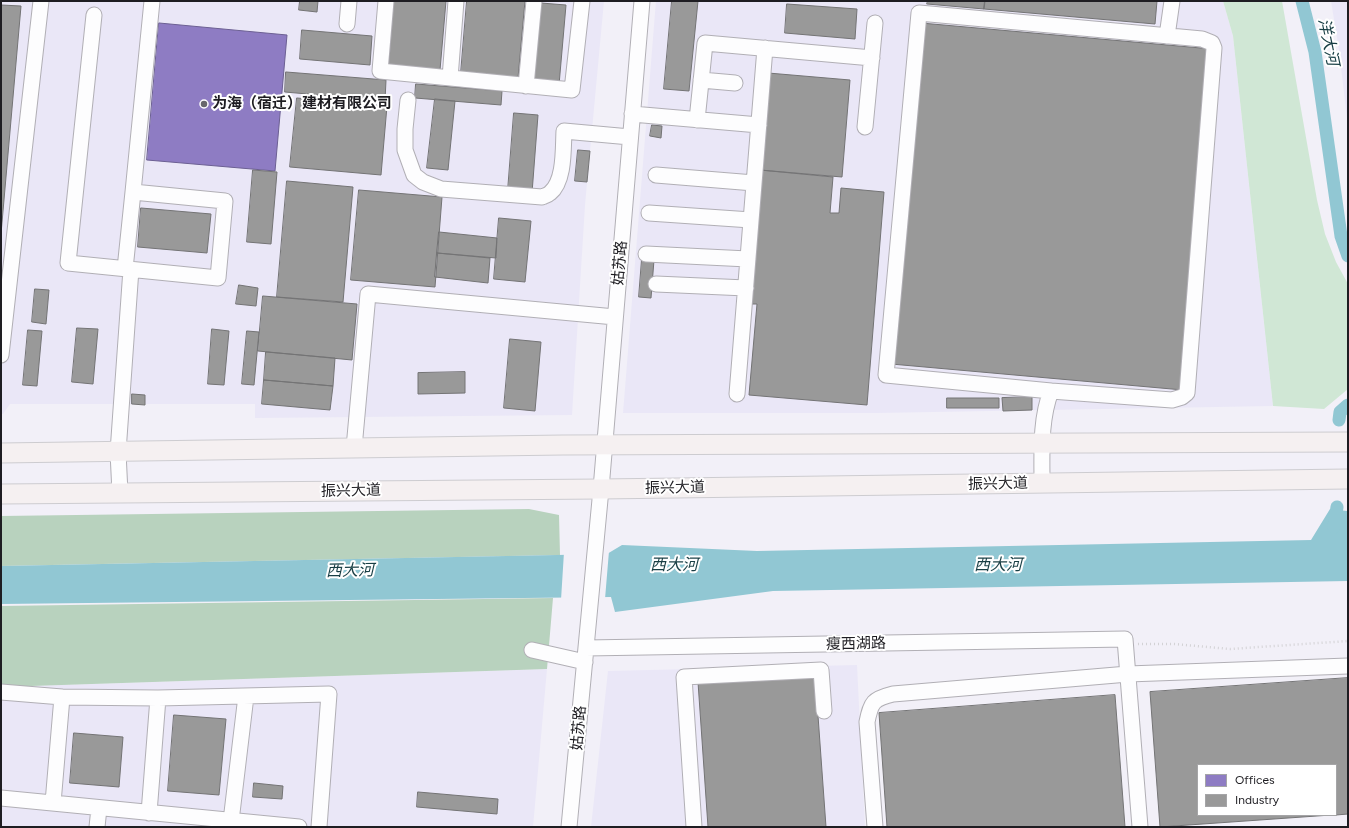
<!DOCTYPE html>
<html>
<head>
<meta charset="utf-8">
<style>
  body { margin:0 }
  #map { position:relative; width:1349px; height:828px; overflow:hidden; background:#f2f0f8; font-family:Figtree,sans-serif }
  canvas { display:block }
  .frame { position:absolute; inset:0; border:2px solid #1e1d22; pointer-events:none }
  .legend { position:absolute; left:1197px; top:764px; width:140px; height:52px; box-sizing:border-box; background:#fff; border:1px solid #a5a5a7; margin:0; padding:5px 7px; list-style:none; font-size:12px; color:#1e1d22 }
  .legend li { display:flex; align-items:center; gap:8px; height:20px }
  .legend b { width:20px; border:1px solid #a5a5a7 }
</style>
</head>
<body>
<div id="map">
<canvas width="1349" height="828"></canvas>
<div class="frame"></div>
<ul class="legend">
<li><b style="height:11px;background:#8e7cc3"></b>Offices</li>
<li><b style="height:11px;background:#999"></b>Industry</li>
</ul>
</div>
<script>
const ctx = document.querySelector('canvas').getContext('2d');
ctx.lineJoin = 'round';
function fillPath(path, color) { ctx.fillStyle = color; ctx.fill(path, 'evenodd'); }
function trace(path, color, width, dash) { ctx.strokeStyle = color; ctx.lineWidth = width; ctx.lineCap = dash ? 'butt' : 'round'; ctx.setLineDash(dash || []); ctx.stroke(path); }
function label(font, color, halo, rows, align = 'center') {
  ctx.font = font + ' Figtree,"Noto Sans SC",sans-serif'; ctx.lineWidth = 4; ctx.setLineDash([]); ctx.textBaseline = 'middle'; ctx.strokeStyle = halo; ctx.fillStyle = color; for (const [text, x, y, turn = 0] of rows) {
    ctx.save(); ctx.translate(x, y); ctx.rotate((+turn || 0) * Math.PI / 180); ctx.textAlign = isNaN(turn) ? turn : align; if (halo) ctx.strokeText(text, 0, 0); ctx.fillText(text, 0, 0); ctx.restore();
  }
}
const built = new Path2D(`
  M1 1H604L585 205 572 415 255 418V404H10L3 414H1Z
  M656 1H1223L1233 36 1273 406 877 413H623Z
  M1331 1H1348V127L1339 50Z
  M857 665 865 827H591L608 671Z
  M547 669 533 827H1V687Z`);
const green = new Path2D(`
  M1223 1H1282L1317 200 1325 234 1336 262 1348 284V389L1324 409 1273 406 1233 36Z`);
const forest = new Path2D(`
  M529 509 559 515 560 555 1 566V516Z
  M553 598 547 669 1 687V606Z`);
const water = new Path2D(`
  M1330 509 1347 511 1348 513V581L773 591 615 612 611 597 1 604V566L607 554 622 545 757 551 1311 540Z`);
const pier = new Path2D(`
  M609 551 605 599 561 600 564 552H607Z`);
const offices = new Path2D(`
  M159 23 287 35 275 171 147 160Z`);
const industry = new Path2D(`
  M300 1H318L317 12 299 10Z
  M394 1H446L440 70 389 66Z
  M467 1H525L518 78 461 73Z
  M672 1H698L689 91 664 89Z
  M928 1H985L984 9 927 4Z
  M985 1H1157L1155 24 984 9Z
  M541 3 566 5 559 85 534 83Z
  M787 4 857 9 855 39 785 33Z
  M1 5 21 6 1 234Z
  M921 23 1212 49 1183 390 891 364Z
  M302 30 372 36 370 65 300 59Z
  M286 72 386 80 385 101 285 92Z
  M768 73 850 80 842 177 760 170Z
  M416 84 502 91 501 105 415 98Z
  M297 98 387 106 381 175 290 167Z
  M435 99 455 101 448 170 427 168Z
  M514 113 538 115 532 193 508 190Z
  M652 125 662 126 661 138 650 136Z
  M578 150 590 151 587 182 575 181Z
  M253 170 277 172 271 244 247 242Z
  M760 170 833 177 830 213H839L841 188 884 192 867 405 749 395 757 304H749Z
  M287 181 353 187 343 302 277 297Z
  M359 190 442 197 435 287 351 280Z
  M141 208 211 214 207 253 138 247Z
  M499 218 531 221 525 282 494 279Z
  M439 232 497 238 496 258 437 253Z
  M437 253 490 258 488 283 435 277Z
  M642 259 654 260 651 298 639 297Z
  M239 285 258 288 256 306 236 304Z
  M35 289 49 290 46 324 32 322Z
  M263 296 357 304 352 360 258 351Z
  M77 328 98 329 93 384 72 382Z
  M212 329 229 331 224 385 208 384Z
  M28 330 42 331 37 386 23 385Z
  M247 331 259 332 254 385 242 384Z
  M510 339 541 342 535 411 504 408Z
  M266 352 335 358 333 386 264 380Z
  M465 372V393L418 394V373Z
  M264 380 333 386 330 410 262 404Z
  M132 394 145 395V405L132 404Z
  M1032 397V410L1003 411 1002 398Z
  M947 398H999V408H947Z
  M815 674 826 827H708L698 682Z
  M1348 678V814L1336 815V765H1198V815H1331L1160 827 1150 692Z
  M1115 695 1125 827H887L879 713Z
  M174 715 226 719 219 795 168 791Z
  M74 733 123 737 119 787 70 783Z
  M254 783 283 786 282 799 253 797Z
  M418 792 498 799 497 814 417 807Z`);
const canal = new Path2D(`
  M1302 1 1315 52 1341 236 1348 256
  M1339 420 1340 412 1348 405
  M1334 527 1337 507`);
const path = new Path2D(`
  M1138 644H1174L1230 649 1348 641`);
const minor = new Path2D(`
  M386 1 380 71 572 90 582 1
  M94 15 68 263 218 278 225 201 133 192 125 269
  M347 24 349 1
  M1167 36 1172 1
  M450 78 456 1
  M701 80 735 83
  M526 86 534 1
  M408 100 405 129V150L414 175 423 182 441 189 542 197C544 196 548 195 550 193 565 181 563 148 564 131L630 137
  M632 114 759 125
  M697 120 705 43 872 58
  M865 127 875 23
  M656 175 754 183
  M133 192 152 1
  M649 213 751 220
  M646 254 748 259
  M656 284 746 288
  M1 355 41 1
  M737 394 765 48
  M354 448 368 294 615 317
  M1042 483C1042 452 1040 420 1051 391L886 375 919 13 1202 39 1212 43 1214 48 1187 393 1182 397 1172 400 1051 391
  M120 493 118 452 131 269
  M586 648 1125 639 1140 827
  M532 650 585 662
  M1 692 62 697
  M1 798 299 827
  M53 803 62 697 158 698 329 694 319 827
  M149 813 158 698
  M231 821 246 696
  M97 827 99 808
  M569 827 601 489 642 1
  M694 827 684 677 821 670 824 711
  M875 827 867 722C871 702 873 699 893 694L1128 674 1348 666`);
const major = new Path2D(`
  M1 453 563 445 1348 442
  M1 494 601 489 1348 479`);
const markers = [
  [204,104,4,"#68676d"]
];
const poiNames = [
  ["为海（宿迁）建材有限公司",212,104]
];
const streetNames = [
  ["姑苏路",620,263,-85],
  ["振兴大道",998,484,-1],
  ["振兴大道",675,488,-1],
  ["振兴大道",351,491,-1],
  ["瘦西湖路",856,644,-1],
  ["姑苏路",579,728,-85]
];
const waterNames = [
  ["洋大河",1328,42,78],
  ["西大河",674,565],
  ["西大河",998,565],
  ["西大河",350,571,-1]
];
fillPath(built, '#eae7f7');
fillPath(green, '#d0e7d5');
fillPath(forest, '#b8d2be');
fillPath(water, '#91c7d3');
fillPath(pier, '#f2f0f8');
fillPath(offices, '#8e7cc3');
trace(offices, '#6c6093', 1);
fillPath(industry, '#999');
trace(industry, '#747475', 1);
trace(canal, '#91c7d3', 13);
trace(minor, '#b1afb5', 17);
trace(major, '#cdccd0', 21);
trace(path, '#d3d2d5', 2.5, [1, 3]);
trace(minor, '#fdfdfe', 15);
trace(major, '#f5f0f1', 19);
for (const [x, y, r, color] of markers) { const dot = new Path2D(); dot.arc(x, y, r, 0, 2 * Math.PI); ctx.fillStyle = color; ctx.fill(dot); trace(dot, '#fff', 1.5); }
label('bold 15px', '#1e1d22', '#fff', poiNames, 'left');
label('15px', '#1e1d22', '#fff', streetNames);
label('italic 16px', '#183e44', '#fff', waterNames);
</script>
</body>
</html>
